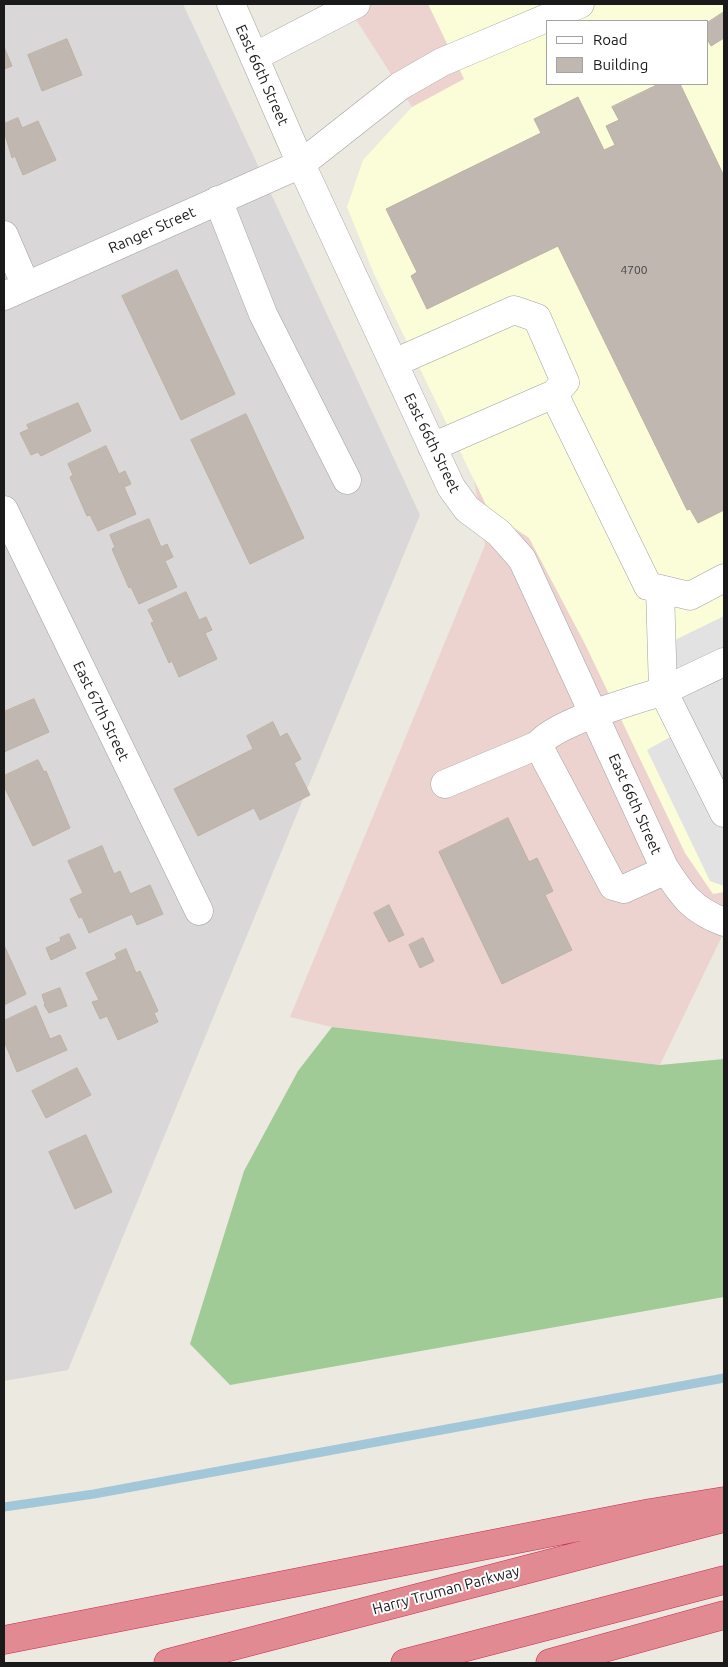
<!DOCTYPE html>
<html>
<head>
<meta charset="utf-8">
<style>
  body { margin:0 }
  #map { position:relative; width:728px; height:1667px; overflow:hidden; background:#ece9e0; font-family:Ubuntu,sans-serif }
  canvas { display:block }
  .frame { position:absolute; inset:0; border:5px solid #1a1a1a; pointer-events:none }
  .legend { position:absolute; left:546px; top:20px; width:162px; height:65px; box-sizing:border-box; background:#fff; border:1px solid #a3a3a3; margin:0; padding:6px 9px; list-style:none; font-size:15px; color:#1a1a1a }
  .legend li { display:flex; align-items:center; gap:10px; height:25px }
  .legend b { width:25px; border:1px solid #a3a3a3 }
</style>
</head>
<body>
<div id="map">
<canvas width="728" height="1667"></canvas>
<div class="frame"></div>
<ul class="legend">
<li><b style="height:6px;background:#fff"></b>Road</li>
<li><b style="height:14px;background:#c0b8b0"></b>Building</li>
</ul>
</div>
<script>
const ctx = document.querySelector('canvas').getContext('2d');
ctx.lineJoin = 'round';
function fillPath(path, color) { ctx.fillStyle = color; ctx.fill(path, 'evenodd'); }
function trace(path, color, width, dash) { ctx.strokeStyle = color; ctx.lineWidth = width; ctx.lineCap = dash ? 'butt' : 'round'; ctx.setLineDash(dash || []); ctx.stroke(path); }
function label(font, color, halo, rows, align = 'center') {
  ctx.font = font + ' Ubuntu,sans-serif'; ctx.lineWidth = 4; ctx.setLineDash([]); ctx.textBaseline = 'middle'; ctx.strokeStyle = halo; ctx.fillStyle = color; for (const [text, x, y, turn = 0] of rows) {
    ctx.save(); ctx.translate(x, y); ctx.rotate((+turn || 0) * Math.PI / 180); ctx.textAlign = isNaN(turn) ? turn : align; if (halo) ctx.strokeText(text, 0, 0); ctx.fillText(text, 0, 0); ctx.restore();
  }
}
const residential = new Path2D(`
  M4 4H183L420 515 68 1370 4 1381Z`);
const commercial = new Path2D(`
  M346 4H724V932L660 1065 332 1027 290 1017 485 545 412 107ZM547 21H707V84H547Z`);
const education = new Path2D(`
  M428 4H724V892L713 894 685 853 585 644 529 538 489 511 374 274 347 207 363 160 412 107 464 79ZM547 21H707V84H547Z`);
const forest = new Path2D(`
  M332 1027 660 1065 724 1059V1297L230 1385 190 1344 244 1171 298 1071Z`);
const parking = new Path2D(`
  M724 616V886L710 881 647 750 670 737 675 640Z`);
const stream = new Path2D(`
  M4 1507 94 1494 724 1378`);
const building = new Path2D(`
  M724 12V38L711 46 707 39V23Z
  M67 39 82 75 42 91 28 55Z
  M4 47 12 66 4 69Z
  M659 84H680L724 176V510L698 523 690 509 687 510 558 246 427 309 411 276 417 272 386 209 541 133 534 119 578 97 604 150 615 145 606 126 619 120 612 107Z
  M18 118 22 128 38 121 56 160 23 175 15 156 12 158 4 131V124Z
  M177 270 235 394 181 420 122 296Z
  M78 403 91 431 41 456 38 452 31 455 20 433 29 429 27 425Z
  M246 414 304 538 250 564 191 440Z
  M106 446 119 474 125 471 131 484 124 487 136 514 98 531 90 515 87 516 70 477 73 475 68 464Z
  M149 519 161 547 167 544 173 557 165 561 177 587 139 604 131 587 129 588 112 549 115 547 110 535Z
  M186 592 199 620 206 617 212 630 205 633 217 659 179 677 172 661 169 663 151 623 154 622 148 610Z
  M34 699 49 732 4 752V712Z
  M273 722 280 737 287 733 301 759 294 763 310 795 260 820 254 808 198 836 174 789 253 749 247 736Z
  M38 760 44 772 46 771 70 828 33 846 4 786V776Z
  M508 818 529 862 537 858 553 891 545 895 572 950 502 984 439 852Z
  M102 846 114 874 120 871 130 894 150 885 163 914 137 925 132 914 89 933 82 917 79 918 70 899 83 893 68 861Z
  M389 905 404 935 389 942 374 913Z
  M69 934 76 948 51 960 46 948 61 941 60 938Z
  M423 938 434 961 420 968 409 945Z
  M4 945 26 994 4 1005Z
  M126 949 136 973 140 971 158 1011 154 1013 158 1022 118 1040 107 1016 100 1019 92 1002 99 1000 86 973 117 959 115 954Z
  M60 988 67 1006 49 1013 44 1005 45 1004 42 995Z
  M36 1006 50 1039 60 1035 67 1050 17 1072 4 1041V1021Z
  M77 1068 91 1095 46 1118 32 1091Z
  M86 1135 112 1192 75 1209 49 1152Z`);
const minor = new Path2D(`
  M231 4 301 164 451 487 467 509 499 533 522 559 664 867C682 895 692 910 724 922
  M254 57 356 4
  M218 200 263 314 347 480
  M4 235 26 286
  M4 296 301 164 400 86 442 62 580 4
  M394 363 514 310 537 318 565 382 554 394 648 586 690 596 724 578
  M432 447 554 394
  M4 510 199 911
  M724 662 663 691 724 813
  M538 745 613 886 624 889 666 870
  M445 784 538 745C555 722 634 701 663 691L660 589`);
const highway = new Path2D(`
  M4 1640 650 1513 724 1501
  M168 1663 724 1518
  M405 1663 724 1580
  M550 1663 724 1615`);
const numberNames = [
  ["4700",634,270]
];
const streetNames = [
  ["East 66th Street",262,75,66],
  ["Ranger Street",152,230,-24],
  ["East 66th Street",432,443,64],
  ["East 67th Street",101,711,64],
  ["East 66th Street",635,804,66],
  ["Harry Truman Parkway",446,1590,-15]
];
fillPath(residential, '#d9d7d7');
fillPath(commercial, '#edd3cf');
fillPath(education, '#fafdd8');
fillPath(forest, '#a0ca96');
fillPath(parking, '#e2e2e2');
trace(stream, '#a2c7d8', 9);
fillPath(building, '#c0b8b0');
trace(building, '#bdb1a3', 1);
trace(minor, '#a1a1a1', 29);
trace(highway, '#cc2a52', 29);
trace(minor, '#fff', 28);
trace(highway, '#e18a91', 28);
label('12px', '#444240', null, numberNames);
label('15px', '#1a1a1a', '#fff', streetNames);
</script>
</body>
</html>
